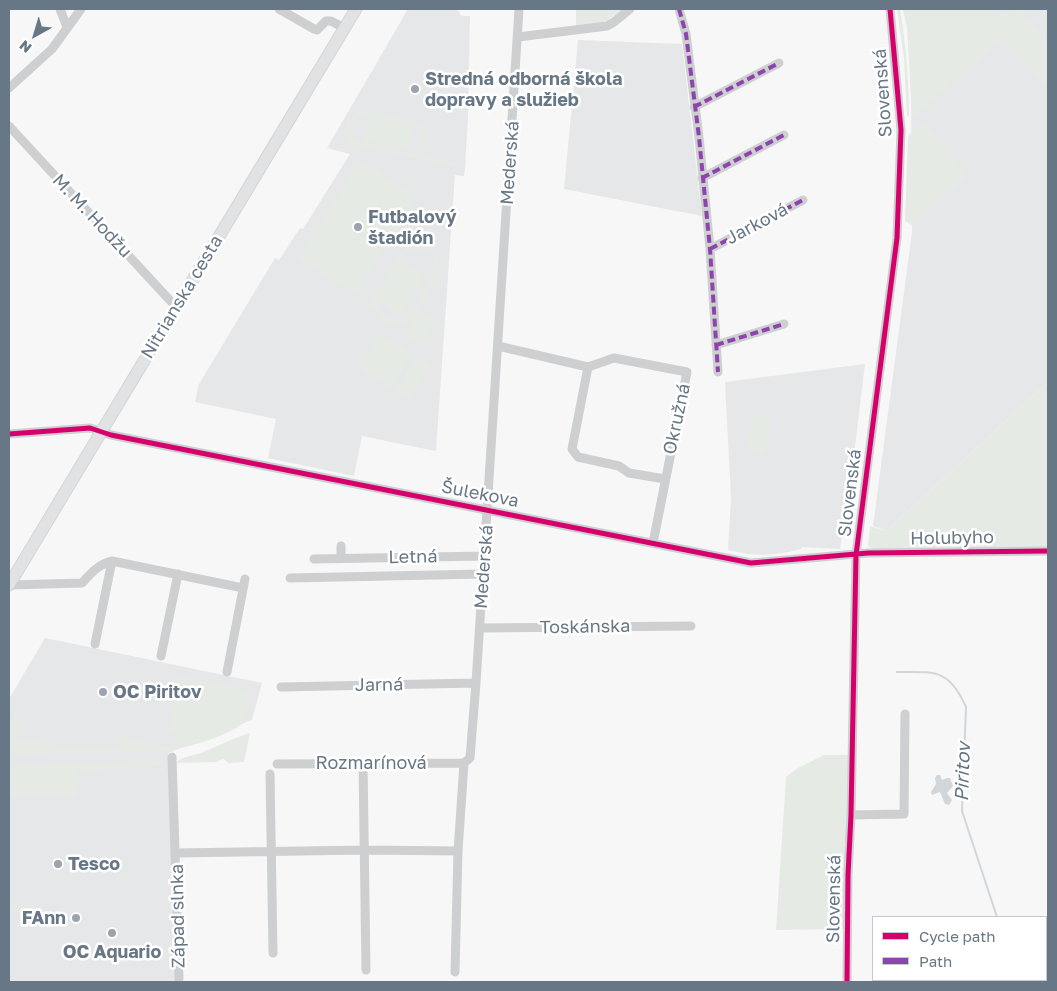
<!DOCTYPE html>
<html>
<head>
<meta charset="utf-8">
<style>
  body { margin:0 }
  #map { position:relative; width:1057px; height:991px; overflow:hidden; background:#f7f7f7; font-family:"Golos Text",sans-serif }
  canvas { display:block }
  .frame { position:absolute; inset:0; border:10px solid #687786; pointer-events:none }
  .legend { position:absolute; left:872px; top:916px; width:175px; height:65px; box-sizing:border-box; background:#fff; border:1px solid #c3c9cf; margin:0; padding:6px 9px; list-style:none; font-size:15px; color:#687786 }
  .legend li { display:flex; align-items:center; gap:10px; height:25px }
  .legend b { width:25px; border:1px solid #c3c9cf }
  .north { position:absolute; left:10px; top:10px; width:50px; height:50px; -webkit-text-stroke:4px #fff; paint-order:stroke; rotate:219deg; font-size:14px; font-weight:700; line-height:20px; text-align:center; color:#687786 }
  .north::after { content:''; display:block; margin:auto; width:18px; height:22px; background:#687786; clip-path:polygon(50% 0,100% 100%,50% 72%,0 100%) }
</style>
</head>
<body>
<div id="map">
<canvas width="1057" height="991"></canvas>
<div class="frame"></div>
<ul class="legend">
<li><b style="height:6px;background:#d6006c"></b>Cycle path</li>
<li><b style="height:6px;background:#8e44ad"></b>Path</li>
</ul>
<div class="north">N</div>
</div>
<script>
const ctx = document.querySelector('canvas').getContext('2d');
ctx.lineJoin = 'round';
function fillPath(path, color) { ctx.fillStyle = color; ctx.fill(path, 'evenodd'); }
function trace(path, color, width, dash) { ctx.strokeStyle = color; ctx.lineWidth = width; ctx.lineCap = dash ? 'butt' : 'round'; ctx.setLineDash(dash || []); ctx.stroke(path); }
function label(font, color, halo, rows, align = 'center') {
  ctx.font = font + ' "Golos Text",sans-serif'; ctx.lineWidth = 5; ctx.setLineDash([]); ctx.textBaseline = 'middle'; ctx.strokeStyle = halo; ctx.fillStyle = color; for (const [text, x, y, turn = 0] of rows) {
    ctx.save(); ctx.translate(x, y); ctx.rotate((+turn || 0) * Math.PI / 180); ctx.textAlign = isNaN(turn) ? turn : align; if (halo) ctx.strokeText(text, 0, 0); ctx.fillText(text, 0, 0); ctx.restore();
  }
}
const built = new Path2D(`
  M408 9H454L459 11 461 16H470L468 117 465 169 464 176 455 175 454 188 436 451 362 436 354 476 268 458 276 419 195 402 199 384 275 258 279 260 300 228 303 229 350 154 327 148Z
  M903 9H1048V382L886 531 873 526 912 232 911 86 907 27Z
  M578 40 682 44 702 216 564 189Z
  M865 364 853 463 840 549 802 547 801 549 783 553 764 555 748 554 728 550 731 498 725 382Z
  M45 638 262 683 252 720 168 753 175 982H9V699Z`);
const green = new Path2D(`
  M576 9H624L604 22 576 27Z
  M897 9H900C906 45 909 81 909 117L907 115 904 58Z
  M903 9H990L997 16 1005 9H1018L1048 43V89L1003 38 915 116 912 114 907 27Z
  M364 111 414 121 422 125 426 133 427 141 424 148 417 155 454 163 453 166 340 142 341 139 350 141C343 128 348 114 364 111ZM364 114 417 126 423 134V144L419 150 410 153 356 141 351 135 350 125 357 116Z
  M368 116 413 126 408 150 363 140Z
  M923 123 968 175 915 224 911 225 905 221 908 136Z
  M360 160 417 196 357 294 298 258Z
  M431 204 436 207 412 244C421 244 431 245 436 253 449 271 424 300 414 316 399 332 381 327 374 307L370 312 366 309ZM421 249C429 252 435 257 435 266 435 277 413 309 406 317 392 324 379 317 379 301L401 315 425 276 403 262 379 299 404 258 408 253Z
  M420 310 436 320 419 347 404 337Z
  M379 333 396 343 386 359 396 344 413 355 391 388 357 367Z
  M416 357 431 366 409 401 394 391Z
  M1048 382V548L875 550 868 546 870 526 886 531Z
  M754 415 772 419 764 454 746 449Z
  M179 675 244 689 250 698C248 705 248 715 244 721 235 735 181 749 164 752L9 754V723L16 714 19 715 20 718 16 738 68 748 69 746 86 750 87 745 113 750 117 747 121 734H124V738L171 748 175 732 168 731Z
  M250 733 244 762 228 763 224 759 220 760 217 762 176 763C182 756 193 756 201 753 218 746 233 738 250 733Z
  M824 755H850L845 929 776 930 786 777 798 768Z
  M163 760 167 765 78 771 77 796 9 797V766Z
  M9 903H35L39 911H9Z`);
const water = new Path2D(`
  M937 775H940L942 780 947 778H950L953 786 947 793 952 800 949 805 945 804 940 792 932 795 931 792 936 784 935 778Z`);
const stream = new Path2D(`
  M897 672C934 672 949 668 966 707L962 811 997 917
  M1018 980 1019 982`);
const street = new Path2D(`
  M60 9 67 27
  M279 9 314 29 317 30 326 21H331L344 28
  M679 9 686 34 699 137 710 249 718 372
  M518 37 607 26 614 22 630 9
  M9 88 52 49 81 9
  M694 107 779 63
  M9 126 176 307
  M702 178 784 135
  M710 249 803 200
  M716 345 784 324
  M498 346 588 367 614 358 687 372 653 543
  M588 367 572 449 578 457 619 466 629 473 665 479
  M9 434 90 428 111 435 751 563 868 553 1048 551
  M341 546V558
  M314 559 484 556
  M290 578 483 574
  M9 585 82 583C91 573 99 564 112 561L243 588
  M480 628 691 626
  M95 644 112 561
  M161 656 178 574
  M227 672 245 579
  M281 687 476 683
  M172 757 179 979
  M363 763 366 970
  M277 764 464 763
  M270 774 273 953
  M851 815 904 814 905 714
  M176 853 365 850 458 851
  M455 972 458 851 464 763 470 758 476 683 519 9
  M847 982 848 875 851 815 856 555 897 238 901 130 890 9`);
const secondary = new Path2D(`
  M9 585 356 9`);
const quiet = new Path2D(`
  M679 9 686 34 699 137 710 249 718 372
  M694 107 779 63
  M702 178 784 135
  M710 249 803 200
  M716 345 784 324`);
const cycleway = new Path2D(`
  M9 434 90 428 111 435 751 563 868 553 1048 551
  M847 982 848 875 851 815 856 555 897 238 901 130 890 9`);
const markers = [
  [415,89,5,"#9aa4ae"],
  [358,227,5,"#9aa4ae"],
  [103,692,5,"#9aa4ae"],
  [58,864,5,"#9aa4ae"],
  [76,918,5,"#9aa4ae"],
  [112,933,5,"#9aa4ae"]
];
const poiNames = [
  ["Stredná odborná škola",425,79],
  ["dopravy a služieb",425,100],
  ["Futbalový",368,217],
  ["štadión",368,238],
  ["OC Piritov",113,692],
  ["Tesco",68,864],
  ["FAnn",66,918,"right"],
  ["OC Aquario",112,952,"center"]
];
const streetNames = [
  ["Slovenská",883,93,-94],
  ["Mederská",510,163,-86],
  ["M. M. Hodžu",92,216,47],
  ["Jarková",757,224,-28],
  ["Nitrianska cesta",182,297,-59],
  ["Okružná",677,419,-78],
  ["Slovenská",850,493,-83],
  ["Šulekova",480,494,11],
  ["Holubyho",952,538,-1],
  ["Letná",413,557,-1],
  ["Mederská",484,567,-86],
  ["Toskánska",585,627,-1],
  ["Jarná",379,685,-1],
  ["Rozmarínová",371,763],
  ["Slovenská",834,899,-89],
  ["Západ slnka",178,916,-91]
];
const waterNames = [
  ["Piritov",963,772,-88]
];
fillPath(built, '#e6e7e8');
fillPath(green, '#e6eae5');
fillPath(water, '#d0d6da');
trace(stream, '#d0d6da', 2);
trace(secondary, '#d4d5d6', 13);
trace(street, '#cdcfd0', 9);
trace(secondary, '#e1e2e3', 11);
trace(quiet, '#8e44ad', 4, [8, 4]);
trace(cycleway, '#d6006c', 5);
for (const [x, y, r, color] of markers) { const dot = new Path2D(); dot.arc(x, y, r, 0, 2 * Math.PI); ctx.fillStyle = color; ctx.fill(dot); trace(dot, '#fff', 2); }
label('bold 18px', '#687786', '#fff', poiNames, 'left');
label('18px', '#687786', '#fff', streetNames);
label('italic 19px', '#637782', '#fff', waterNames);
</script>
</body>
</html>
